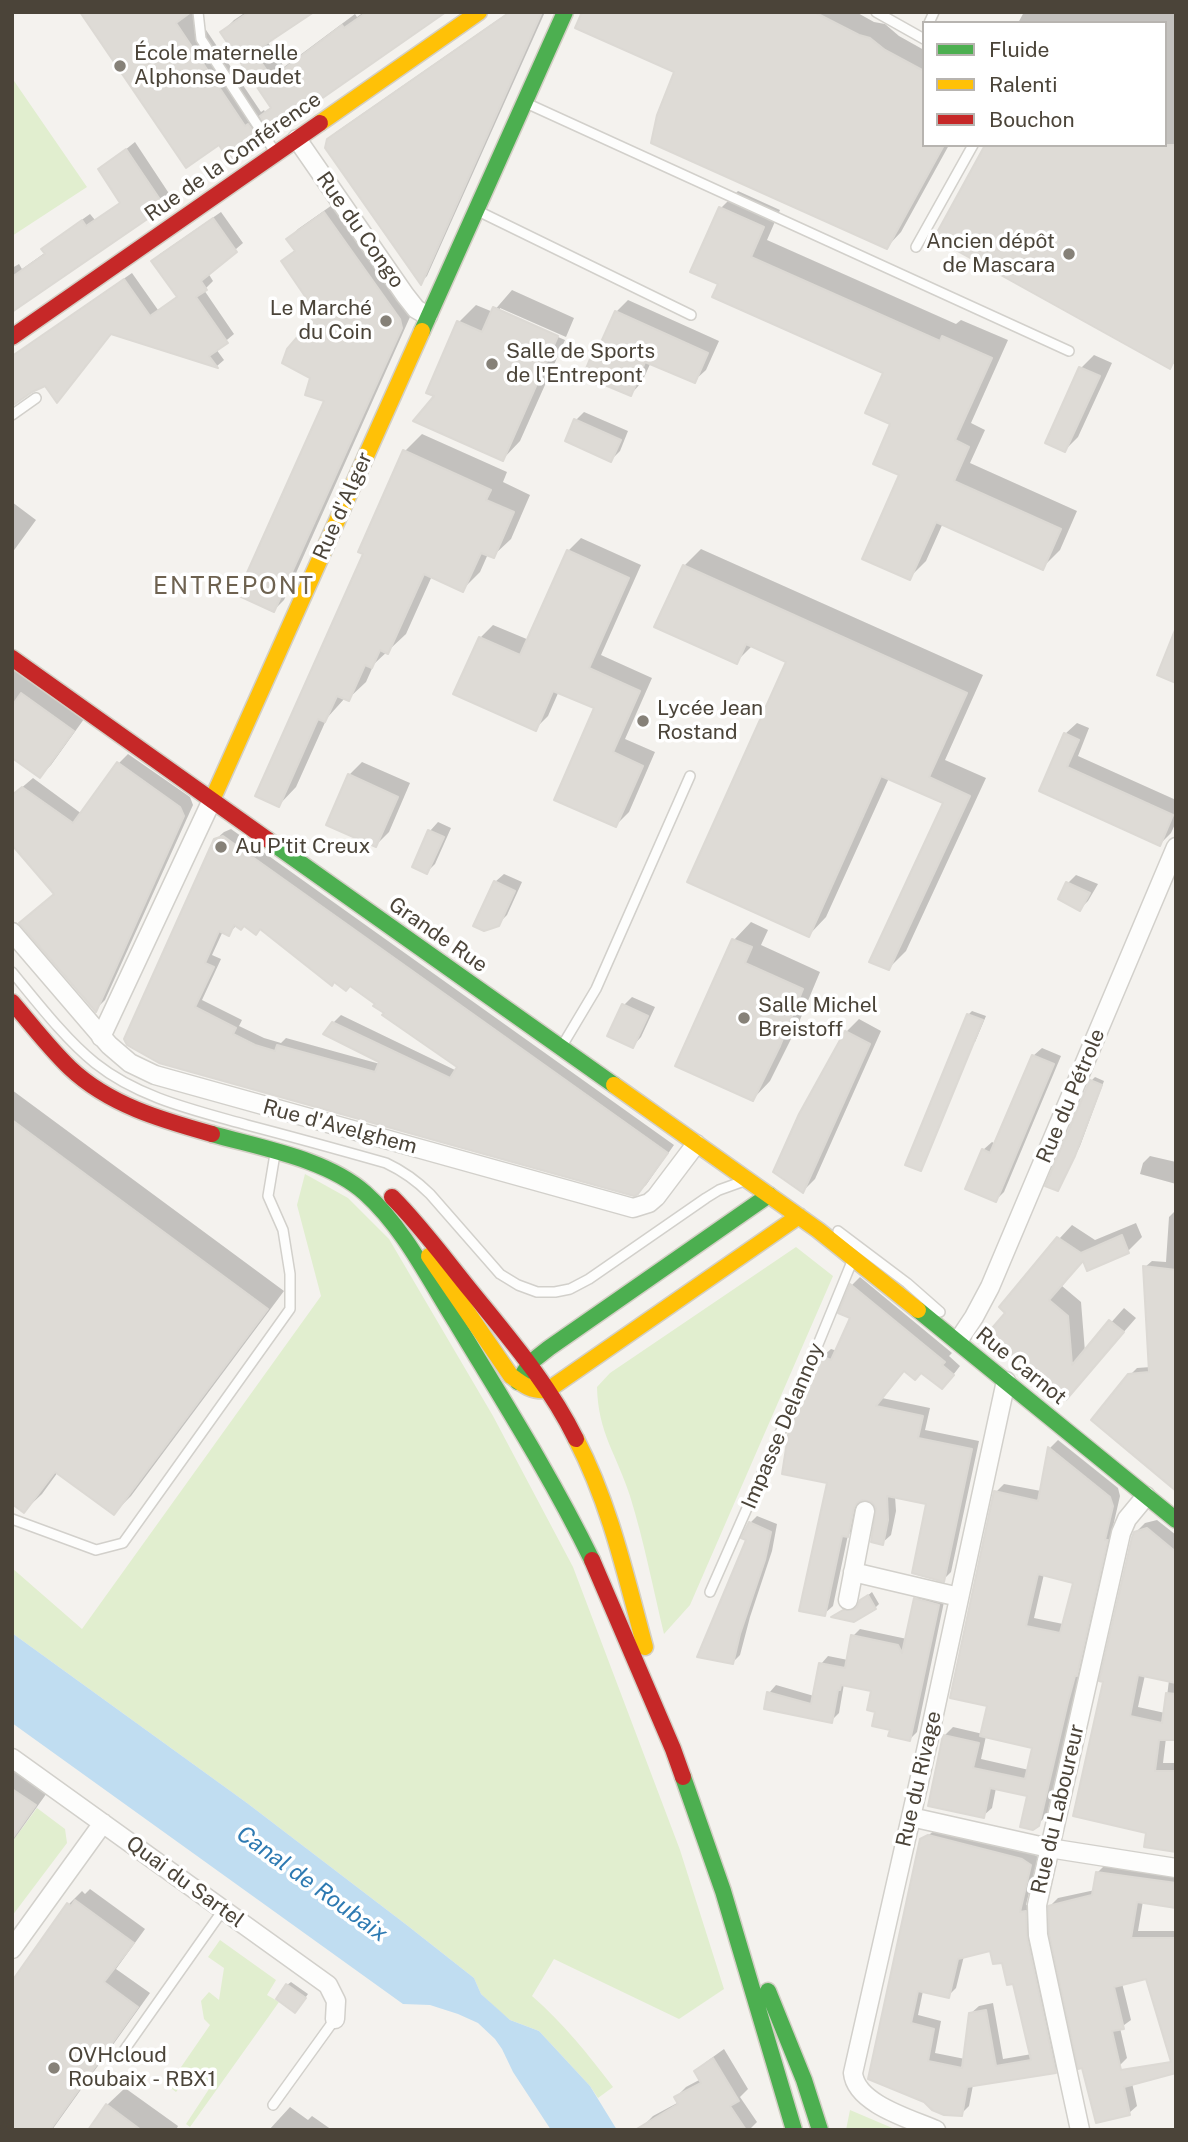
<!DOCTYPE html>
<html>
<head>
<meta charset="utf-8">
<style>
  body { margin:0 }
  #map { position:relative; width:1188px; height:2142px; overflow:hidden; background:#f4f2ee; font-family:"Public Sans",sans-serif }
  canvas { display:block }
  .frame { position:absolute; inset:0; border:14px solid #4b4439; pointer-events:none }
  .legend { position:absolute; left:922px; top:21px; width:245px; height:126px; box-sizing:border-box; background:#fff; border:2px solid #b7b4b0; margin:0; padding:9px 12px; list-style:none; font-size:21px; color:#4b4439 }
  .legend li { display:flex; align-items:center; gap:14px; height:35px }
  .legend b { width:35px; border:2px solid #b7b4b0 }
</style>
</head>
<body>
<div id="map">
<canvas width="1188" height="2142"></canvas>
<div class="frame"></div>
<ul class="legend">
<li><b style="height:9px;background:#4caf50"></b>Fluide</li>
<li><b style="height:9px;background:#ffc107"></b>Ralenti</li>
<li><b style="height:9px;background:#c62828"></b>Bouchon</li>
</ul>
</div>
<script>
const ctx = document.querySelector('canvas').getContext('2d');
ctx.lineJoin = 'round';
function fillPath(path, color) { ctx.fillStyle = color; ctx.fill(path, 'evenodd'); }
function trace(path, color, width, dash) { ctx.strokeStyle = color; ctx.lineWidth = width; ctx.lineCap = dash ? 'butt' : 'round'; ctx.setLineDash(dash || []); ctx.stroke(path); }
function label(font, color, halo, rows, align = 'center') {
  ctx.font = font + ' "Public Sans",sans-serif'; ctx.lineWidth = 7; ctx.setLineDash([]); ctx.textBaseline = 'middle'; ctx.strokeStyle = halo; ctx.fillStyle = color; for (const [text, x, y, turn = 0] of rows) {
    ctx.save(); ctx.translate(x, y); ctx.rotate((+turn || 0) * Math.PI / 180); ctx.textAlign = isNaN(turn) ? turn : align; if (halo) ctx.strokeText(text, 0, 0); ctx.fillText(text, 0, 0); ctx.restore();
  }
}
const green = new Path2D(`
  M12 78 87 187 12 236Z
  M305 1174 348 1198 389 1239 493 1416 573 1567 680 1850 724 1989 679 2019 554 1959 532 1996C563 2023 588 2054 613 2087L598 2098 590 2086 539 2031 510 2020 498 2010 481 1994 474 1978 408 1926 247 1803 12 1633V1568L82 1629 321 1296 297 1205Z
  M796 1247 833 1276 690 1605 664 1634C653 1588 644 1541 630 1496 617 1455 598 1433 597 1387L610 1373Z
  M37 1808 65 1829 67 1843 12 1916V1842Z
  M220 1940 276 1980 267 1995 279 2002 190 2127 186 2124 209 2089 190 2074 176 2092 168 2086 210 2025 204 2019 201 2001 209 1992 219 2000 224 1968 208 1957Z
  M850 2110 897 2130H846Z`);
const water = new Path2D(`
  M12 1633 247 1803 408 1926 474 1978 481 1994 510 2020 539 2031 590 2086 617 2130H551L513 2072 502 2049 495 2039 478 2023 458 2014 430 2005 403 2004 12 1723Z`);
const shadow = new Path2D(`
  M82 12H194L261 112 264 110 265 112 272 106 222 32 234 20 246 12H311L267 41 284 67 355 14 357 17 364 12H375L259 140 219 143Z
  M509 12H545L427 276 421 282 329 140 336 132Z
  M700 12H856L874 22 885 24 899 36 924 50V145H949L901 232 887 247Z
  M1024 12H1176V361L1170 367 1165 145V23H1018Z
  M135 142 172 198 164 206 12 311V268L19 264 22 269 46 252 44 249 52 241 90 214 95 220 121 202 100 170Z
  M738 191 780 210 767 240 956 324 961 320 1008 340 971 423 985 430 970 463 1077 511 1060 550 1043 567 943 523 926 561 909 578 901 475 886 372 720 283 721 208Z
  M335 203 409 309 410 317 284 600 274 610 327 400 313 377 320 314 283 261 296 249 288 239 298 229Z
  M221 212 243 243 208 273 213 281 204 290 234 334 216 349 224 360 217 366 112 333 64 393 46 384 12 356 132 273 158 310 178 296 153 261 160 254Z
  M512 290 574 318 566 337 500 308V312L565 340 520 441 503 459 437 396 459 322 476 305 493 312Z
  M628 300 719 341 706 370 694 381 651 362 642 382 631 394 591 360 599 352 616 312Z
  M1094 355 1112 363 1078 437 1065 450 1047 442 1081 368Z
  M584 412 628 431 620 451 611 460 576 420Z
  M422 434 507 472 503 482 530 495 511 539 493 556 488 554 480 572 463 589 432 576 406 634 374 664 366 682 348 699 345 698 327 718 296 787 279 805 365 553 404 452Z
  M12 502 36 520 12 553Z
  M581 538 641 565 601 655 652 678 625 739 655 752 629 812 616 825 596 708 559 691 548 716 535 729 480 638 493 625 529 640 568 551Z
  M701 549 983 675 945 760 986 778 906 951 889 968 945 802 889 778 826 917 809 935 788 661 753 645 736 662 684 566Z
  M12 668 84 719 51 765 40 776 12 756Z
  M1077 723 1089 728 1078 756 1176 800V822L1171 833 1160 844 1042 790 1065 734Z
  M128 754 190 797 193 805 105 1000 96 1009 55 893 12 796 33 778 82 814 119 763Z
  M362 762 410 783 389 832 376 845 349 775Z
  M438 822 451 828 435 864 427 872 414 866 430 831Z
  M231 829 674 1145 646 1185 637 1193 159 1062 215 840 224 832ZM244 924 261 928 335 980 350 984 459 1066 457 1071 341 1015 333 1023 381 1061 380 1064 286 1038 281 1043 264 1038 239 1026 242 1020 202 1000 221 959 212 955 223 931 228 934 237 925Z
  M504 874 522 882 507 915 498 924 495 882Z
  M1076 875 1098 884 1088 901 1080 909 1068 883Z
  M751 922 768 930 761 945 820 972 797 1027 770 1081 753 1099 677 1065 734 940Z
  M632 997 655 1007 641 1037 633 1046 624 1005Z
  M972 1011 986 1016 975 1042 973 1041 921 1169 907 1164 968 1015Z
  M859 1019 881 1031 815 1179 803 1191 801 1114 846 1032Z
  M1042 1048 1061 1056 1004 1192 996 1200 983 1150 992 1142 996 1144 1033 1056Z
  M1095 1077 1104 1081 1080 1146 1061 1185 1057 1189 1091 1081Z
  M12 1090 284 1291 131 1496 114 1513 58 1472 42 1494 24 1511 12 1438Z
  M1150 1156 1176 1162V1184L1140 1174 1143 1163Z
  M1176 1205V1489L1130 1375 1137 1368 1151 1367 1145 1267 1152 1261 1166 1262 1169 1217 1174 1212Z
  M1136 1223 1142 1237 1128 1251 1088 1268 1084 1260 1062 1286 1081 1302 1085 1352 1124 1308 1136 1318 1066 1398 1007 1313 1059 1239 1072 1225 1095 1240Z
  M860 1277 952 1353 949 1356 960 1366 950 1379 922 1371 905 1369 882 1398 930 1408 925 1430 979 1441 951 1572 943 1580 928 1503 895 1496 896 1511 891 1535 882 1543 877 1506 868 1498 862 1499 856 1527 848 1535 833 1606 824 1614 829 1481 822 1357 831 1349 837 1351 852 1317 841 1312 852 1285Z
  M1058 1440 1118 1488 1120 1496 1047 1815 1038 1824 1029 1795 996 1788 992 1808 983 1816 944 1736 953 1727 983 1734 989 1705 996 1492 1004 1484 1041 1491 1050 1448ZM1044 1574 1075 1582 1063 1624 1034 1618ZM986 1736 1035 1746 1029 1770 981 1759Z
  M757 1516 777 1524 772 1551 750 1617 740 1655 733 1662 750 1523Z
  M1157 1520 1176 1535V1739L1166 1738 1163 1763H1176V1850L1148 1831 1075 1815 1135 1533 1145 1523ZM1145 1675 1169 1680 1165 1713 1138 1707Z
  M872 1592 879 1604 875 1608 837 1614 848 1607H858L861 1601Z
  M923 1592 945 1597 917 1732 910 1739 892 1728 877 1710 873 1690 844 1684 839 1713 831 1721 769 1693 776 1685 814 1696 821 1664 828 1656 848 1660 853 1636 860 1629 907 1639 916 1599Z
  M12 1764 49 1790 12 1842Z
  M938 1828 1030 1852 1038 1857 1026 1905 1033 1904 1063 2063 1055 2071 973 2085 969 2106 961 2114 870 2078 922 1840ZM991 1949 1004 1961 1014 1982 1032 2054 1003 2059 993 2003 979 2006 970 2014 965 2059 935 2053 941 2021 918 2015 923 1991 948 1996 956 1988 964 1956Z
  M1105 1865 1176 1875V1906L1143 1901 1138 1931H1176V2047L1147 1977 1122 1983 1131 2020 1120 2028 1127 2058 1116 2069H1129L1137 2106 1129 2113 1050 1906 1058 1898 1095 1890 1097 1873Z
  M90 1889 145 1929 116 1969 150 1993 52 2130H18L69 1904 82 1891 85 1894Z
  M291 1982 308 1994 299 2007 287 1985Z
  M724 2049 748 2089 740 2097 757 2122 749 2130H645L643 2126 653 2116 679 2102 676 2097 686 2087 701 2079 696 2072 706 2062Z
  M125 2088 178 2126 176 2130H90L107 2105Z
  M290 2107 308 2120 312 2116 332 2130H269Z`);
const building = new Path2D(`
  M80 12H191L176 23 245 126 248 124 260 141 230 162 219 145 186 168Z
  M249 12H314L254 52 272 78 342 25 344 28 367 12H446L271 134 260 116 271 108 220 32Z
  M510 12H542L421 285 325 148 327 139Z
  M582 12H814L859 35 870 38 885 50 924 71V145H944L887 249 651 143 657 115 674 72 575 28Z
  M985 145H1176V356L1170 369 934 238Z
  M126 149 165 207 12 312V277L45 254 41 249 82 220 86 226 120 203 98 169Z
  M719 207 764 227 751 257 940 341 942 336 992 358 955 440 969 447 954 481 1061 529 1043 570 936 522 910 580 862 559 899 475 873 464 890 424 865 413 883 373 712 297 718 284 690 272Z
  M324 212 400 319 402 328 274 612 237 595 324 401 305 395 310 378 282 363 287 349 317 314 281 261 295 251 286 239Z
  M213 218 237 252 201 281 207 290 196 297 228 343 209 356 218 368 111 334 57 403 45 386 32 392 12 406V356L124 279 150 316 177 297 151 261Z
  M493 307 558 336 503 461 413 421 434 396 426 393 457 321 482 332Z
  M615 311 708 353 695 383 645 362 631 396 583 376 590 359 593 360Z
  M1079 367 1100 376 1065 452 1045 443Z
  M574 419 621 440 611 462 565 441Z
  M403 450 491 490 486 500 514 512 494 558 481 553 463 592 424 574 388 654 380 650 372 668 365 665 349 701 337 696 325 722 318 719 279 807 255 796 363 554 358 552Z
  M567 550 629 578 589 668 640 691 613 752 643 766 616 827 554 800 594 708 553 691 536 731 453 694 479 637 520 655Z
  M683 565 967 693 929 777 970 796 889 970 869 962 943 803 881 776 809 937 687 882 786 662 746 644 737 664 654 627Z
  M1175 630 1176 631V683L1157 675Z
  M21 693 74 731 40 778 12 758V706Z
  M1064 733 1079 740 1067 767 1173 815 1160 846 1039 791Z
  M117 762 180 807 184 816 96 1012 19 923 54 894 12 845V795L22 787 73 823Z
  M348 774 398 797 376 847 326 825Z
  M428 830 444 837 427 874 412 867Z
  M223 836 668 1153 638 1194 634 1196 159 1063 127 1045 124 1039 214 839ZM234 925 241 930 244 926 256 935 260 929 332 986 334 982 346 991 350 986 375 1004 373 1006 384 1013 382 1015 457 1067 450 1078 332 1022 323 1034 379 1062 375 1072 277 1045 275 1051 255 1045 233 1034 236 1028 195 1007 214 967 205 963 219 931 229 936Z
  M494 881 515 891 499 926 484 931 473 926Z
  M1066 882 1090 893 1080 911 1058 899Z
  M732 939 752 947 745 963 803 989 780 1046 753 1101 675 1066Z
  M622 1004 648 1016 633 1048 607 1036Z
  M967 1014 983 1020 921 1171 905 1165Z
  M845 1031 870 1044 803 1193 773 1172 799 1114Z
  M1032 1055 1054 1064 996 1202 965 1189 982 1149 990 1153Z
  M1090 1080 1102 1085 1075 1156 1058 1191 1045 1186Z
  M12 1120 268 1309 114 1515 55 1472 24 1513 12 1504Z
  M1122 1235 1129 1253 1087 1271 1083 1261 1049 1300 1068 1316 1072 1365 1109 1320 1124 1332 1066 1400 987 1334 1005 1313 999 1307 1057 1237 1081 1253Z
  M1143 1266 1176 1270V1491L1091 1420 1128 1374 1149 1372Z
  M850 1284 945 1362 942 1365 954 1375 942 1389 921 1373 915 1380 904 1371 876 1406 923 1416 918 1438 972 1449 944 1582 912 1573 926 1504 887 1496 888 1520 883 1545 871 1542 876 1508 872 1502 862 1500 857 1503 854 1508 848 1537 842 1536 825 1616 799 1611 827 1483 782 1474 789 1429 821 1356 831 1360 850 1318 838 1313Z
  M1048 1447 1110 1497 1113 1506 1105 1540H1108L1077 1676H1075L1068 1702 1039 1826 1033 1830 1020 1827 1027 1796 990 1788 984 1818 928 1806 943 1735 979 1743 973 1768 1025 1779 1032 1748 980 1736 987 1706 950 1698 994 1491 1038 1501ZM1038 1574 1073 1583 1060 1633 1026 1626Z
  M749 1522 771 1532 765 1560 740 1634 733 1664 697 1657 746 1540 741 1538Z
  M1147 1528 1176 1552V1683L1138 1675 1130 1716 1162 1723 1166 1693 1176 1694V1740H1159L1155 1771H1176V1852L1144 1847 1146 1833 1073 1816 1103 1682 1099 1681 1132 1537 1134 1532Z
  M868 1595 876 1609 854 1622 831 1617 843 1610H852L857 1607 860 1600Z
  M914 1598 939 1605 910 1741 888 1736 890 1730 872 1726 875 1712 867 1710 871 1691 841 1685 840 1690H838L832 1723 764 1709 767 1692 811 1704 819 1663 845 1668 851 1635 898 1645 902 1653Z
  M12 1789 36 1805 12 1839Z
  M928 1835 1022 1859 1031 1865 1020 1912 1026 1911 1027 1937 1056 2073 967 2087 962 2116 944 2115 932 2110 924 2102 868 2079 920 1839ZM990 1951 993 1964 1002 1963 1007 1985 1013 1984 1031 2060 996 2066 986 2010 969 2013 962 2068 928 2061 934 2029 911 2023 918 1991 949 1998 958 1959Z
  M1096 1872 1176 1883V1908L1137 1902 1131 1938H1176V2073L1124 2087 1130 2115 1096 2123 1082 2068 1078 2069 1049 1934 1048 1906 1092 1895ZM1146 1979 1171 2062 1121 2070 1112 2031 1124 2029 1114 1987Z
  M75 1900 134 1943 104 1982 138 2007 50 2130H12V1981L67 1903 71 1906Z
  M286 1984 306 1998 295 2013 276 1999Z
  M713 2058 739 2101 730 2106 746 2130H635L678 2104 674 2097 701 2083 694 2071Z
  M106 2104 141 2130H88Z`);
const lane = new Path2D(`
  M198 12 201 39 275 152
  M876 12 924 39
  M929 23 934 12
  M526 103 1069 351
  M478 211 691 315
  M916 247 973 145
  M12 415 36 398
  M12 972C36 1001 66 1040 95 1063 139 1098 194 1110 247 1125 293 1137 340 1150 386 1163 403 1171 417 1181 430 1194L500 1274 518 1285 537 1292H555L570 1289 589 1279 706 1198 719 1190 744 1181
  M562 1046 596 989 690 776
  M838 1231 907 1283 940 1312
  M12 1519 96 1550 123 1543 290 1309V1274L283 1230 268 1196 275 1154
  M710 1592 803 1381 853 1259
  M118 2059 223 1910
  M273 2105 335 2019`);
const street = new Path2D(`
  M297 139 405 295 416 309 428 316
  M12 932 109 1045 130 1063 155 1075 633 1208 649 1203 656 1197 696 1144
  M101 1037 212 800
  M958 1341 974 1317 990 1287 1176 847
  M853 1572 959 1597
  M848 1600 865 1511
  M12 1758 328 1985 336 2001 335 2019
  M911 1817 1049 1848 1176 1868
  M12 1949 103 1823
  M936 2130C911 2119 856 2104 853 2073L928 1742 1006 1381
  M1080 2130 1038 1935 1037 1905 1121 1533 1127 1519 1146 1496`);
const fast = new Path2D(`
  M422 331 565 12
  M268 840 614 1085
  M212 1134C261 1148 327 1159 365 1193 405 1229 429 1280 457 1324 504 1402 552 1478 592 1560
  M918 1310 1176 1520
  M518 1382 530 1363 549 1348 769 1195
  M683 1777 723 1891 794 2130
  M768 1991 804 2080 820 2130`);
const slow = new Path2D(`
  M320 123 479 12
  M212 800 422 331
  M614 1085 818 1230 918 1310
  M429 1256 511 1376C523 1385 532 1392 548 1390L799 1216
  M576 1439C610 1504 626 1577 645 1647`);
const jam = new Path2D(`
  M12 337 320 123
  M12 658 268 840
  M12 1002C31 1024 49 1048 70 1068 109 1105 162 1120 212 1134
  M392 1197C421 1226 445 1259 471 1291 509 1338 549 1384 576 1439
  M592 1560 673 1749 683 1777`);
const markers = [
  [120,66,7,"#868178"],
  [1069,254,7,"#868178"],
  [386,321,7,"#868178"],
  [492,364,7,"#868178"],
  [643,721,7,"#868178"],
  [221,847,7,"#868178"],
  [744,1018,7,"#868178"],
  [54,2068,7,"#868178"]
];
const poiNames = [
  ["École maternelle",134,54],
  ["Alphonse Daudet",134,78],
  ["Ancien dépôt",1055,242,"right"],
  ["de Mascara",1055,266,"right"],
  ["Le Marché",372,309,"right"],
  ["du Coin",372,333,"right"],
  ["Salle de Sports",506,352],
  ["de l'Entrepont",506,376],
  ["Lycée Jean",657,709],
  ["Rostand",657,733],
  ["Au P'tit Creux",235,847],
  ["Salle Michel",758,1006],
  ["Breistoff",758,1030],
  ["OVHcloud",68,2056],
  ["Roubaix - RBX1",68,2080]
];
const streetNames = [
  ["Rue de la Conférence",233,157,-35],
  ["Rue du Congo",360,230,55],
  ["Rue d'Alger",343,506,-66],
  ["Grande Rue",438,935,35],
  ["Rue du Pétrole",1071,1096,-67],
  ["Rue d'Avelghem",340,1127,15],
  ["Rue Carnot",1021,1366,39],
  ["Impasse Delannoy",783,1426,-67],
  ["Rue du Rivage",919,1779,-77],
  ["Rue du Laboureur",1058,1809,-77],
  ["Quai du Sartel",185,1882,36]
];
const waterNames = [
  ["Canal de Roubaix",312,1884,36]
];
const quarterNames = [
  ["ENTREPONT",234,587]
];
fillPath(green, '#e1eecf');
fillPath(water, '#c0ddf1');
fillPath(shadow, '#0003');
fillPath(building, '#dedbd6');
trace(building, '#dcd9d4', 2);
trace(lane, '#d2d0cb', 12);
trace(street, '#d2d0cb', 21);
trace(fast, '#d3cfc5', 19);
trace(slow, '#d3cfc5', 19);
trace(jam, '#d3cfc5', 19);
trace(lane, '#fdfdfc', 9);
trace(street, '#fdfdfc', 18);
trace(fast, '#4caf50', 16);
trace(slow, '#ffc107', 16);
trace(jam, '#c62828', 16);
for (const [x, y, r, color] of markers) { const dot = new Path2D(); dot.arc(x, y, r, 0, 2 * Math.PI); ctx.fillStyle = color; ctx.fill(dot); trace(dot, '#fff', 2.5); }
label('21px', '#4b4439', '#fff', poiNames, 'left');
label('21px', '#4b4439', '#fff', streetNames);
label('italic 23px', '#2e7ab2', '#fff', waterNames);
ctx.letterSpacing = '2px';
label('24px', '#6e6250', '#fff', quarterNames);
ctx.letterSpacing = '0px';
</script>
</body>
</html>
